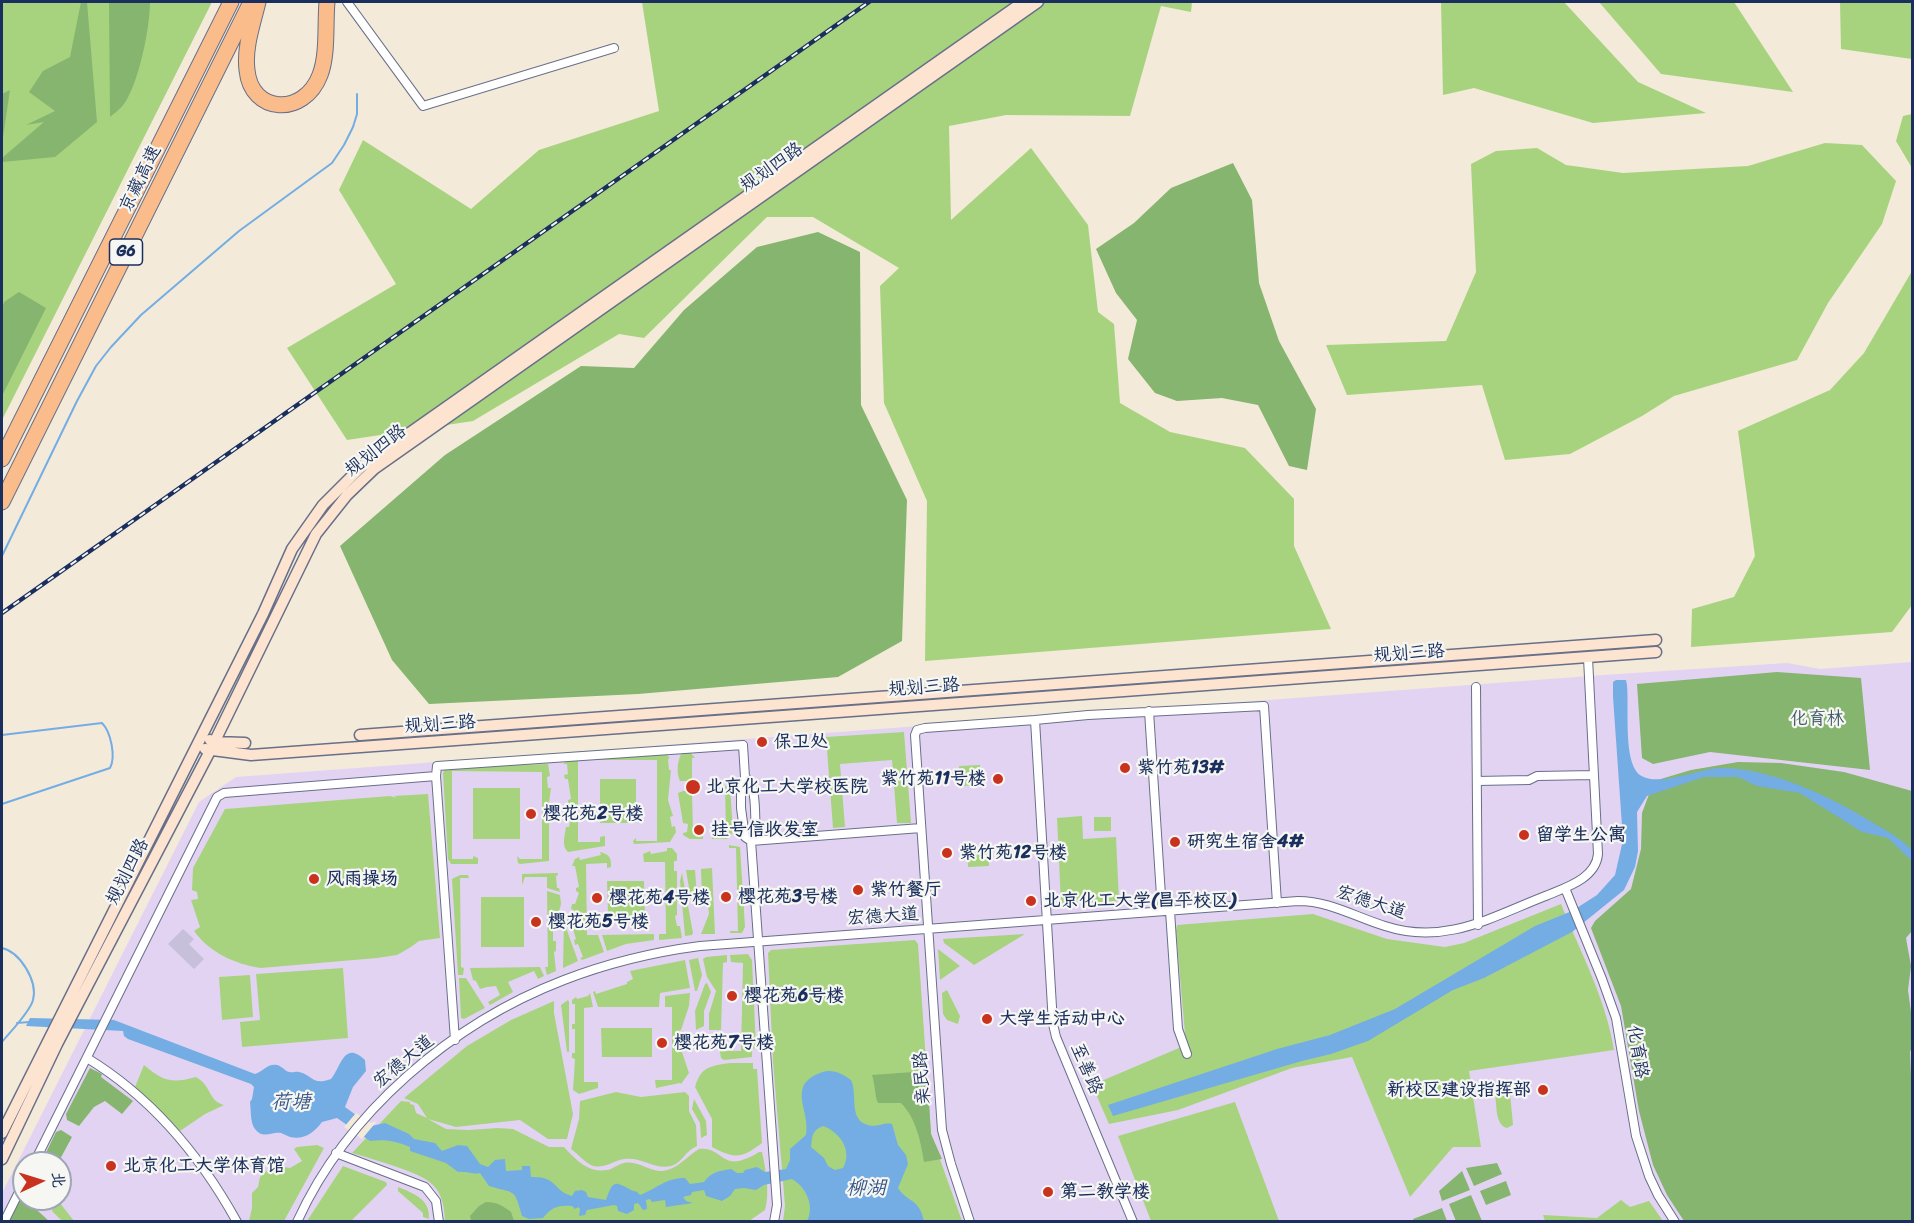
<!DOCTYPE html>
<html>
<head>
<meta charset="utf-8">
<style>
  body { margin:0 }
  #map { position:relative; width:1914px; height:1223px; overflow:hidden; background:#f3eada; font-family:Sriracha,"LXGW WenKai TC",sans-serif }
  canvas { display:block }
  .frame { position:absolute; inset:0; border:3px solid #1b2f5e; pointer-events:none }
  .north { position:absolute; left:12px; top:1151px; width:60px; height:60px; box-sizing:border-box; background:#f6f6f2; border:2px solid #9ea6b7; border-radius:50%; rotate:86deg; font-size:16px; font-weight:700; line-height:24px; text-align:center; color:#1b2f5e }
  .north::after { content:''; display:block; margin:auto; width:21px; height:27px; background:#c8321e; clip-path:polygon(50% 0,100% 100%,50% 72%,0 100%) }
</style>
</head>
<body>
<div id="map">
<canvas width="1914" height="1223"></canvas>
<div class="frame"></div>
<div class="north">北</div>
</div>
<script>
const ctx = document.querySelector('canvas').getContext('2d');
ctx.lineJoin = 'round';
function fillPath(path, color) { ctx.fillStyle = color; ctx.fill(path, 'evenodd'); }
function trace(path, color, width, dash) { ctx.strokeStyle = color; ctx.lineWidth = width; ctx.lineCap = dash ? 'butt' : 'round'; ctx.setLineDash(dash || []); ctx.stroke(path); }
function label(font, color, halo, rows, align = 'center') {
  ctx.font = font + ' Sriracha,"LXGW WenKai TC",sans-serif'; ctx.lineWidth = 4.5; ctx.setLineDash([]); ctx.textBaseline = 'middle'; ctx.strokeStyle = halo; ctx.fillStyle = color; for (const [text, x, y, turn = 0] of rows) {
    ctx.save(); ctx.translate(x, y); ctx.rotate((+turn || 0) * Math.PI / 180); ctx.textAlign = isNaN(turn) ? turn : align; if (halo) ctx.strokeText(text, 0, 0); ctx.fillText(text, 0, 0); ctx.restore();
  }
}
const built = new Path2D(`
  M1912 662V1221L2 1222V1193L199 802 236 777 1603 675 1787 663 1820 669ZM24 1163H60V1199H24Z`);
const industrial = new Path2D(`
  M183 929 194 939 189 944 204 959 194 969 168 944Z`);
const green = new Path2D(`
  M2 2H212L2 420Z
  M642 2H1192L1191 12 1161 6 1130 116 1006 115 949 126 951 220 1031 148 1088 225 1098 312 1114 324 1120 403 1170 432 1245 448 1294 499V546L1331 629 925 661 927 501 884 403 880 286 899 268 813 217H767L644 338 619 334 473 421 347 440 287 348 396 284 339 190 363 140 471 209 539 150 659 111Z
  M1441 2H1564L1638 82 1706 113 1593 123 1474 88 1443 95Z
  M1599 2H1734L1793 92 1661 74Z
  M1840 2H1912V59L1841 49Z
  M1912 114V168L1896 141 1903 116Z
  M1825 143 1862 145 1896 181 1882 224 1828 303 1797 360 1674 396 1642 416 1570 454 1505 460 1482 385 1347 395 1326 345 1446 341 1476 272 1471 164 1496 151 1537 148 1566 165 1623 173 1748 166Z
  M1912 271V605L1892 632 1691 647 1692 609 1734 597 1755 556 1738 431 1830 390 1864 353Z
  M904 732 911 823H897L892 760 840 764 845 827 833 828 826 737Z
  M683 751H689L695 758H692V781H680C676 773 677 759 683 751Z
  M665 753 670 758 668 759 669 770H671L668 800 673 816 670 817 672 827 675 826 676 832 670 842 634 844 633 841 636 838V841H657V760H578V842H600V837L605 836V846L568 852C561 846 565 835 566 827H569L572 809 569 808 568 800 571 799 568 779H565L564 775 568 774 567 764H563L570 759Z
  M548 764 550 776 547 777 548 788H551C550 798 547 808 551 818L549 824V861L520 864 518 863 517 856 520 859H542V772L452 771V859H473V856L478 858V864H451L448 859 443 773 445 768Z
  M980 765 981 785 960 786 959 766Z
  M600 779H636V823H600Z
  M725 786H730L733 832 727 839H712V836H720V832H726Z
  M473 788H520V839H473Z
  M683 791H692L693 832H699V836H703V839H690L683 835V833L687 832 688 824 683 823 678 793Z
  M428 794 440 938 419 941 411 947 397 955 377 958 261 968C235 964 210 953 194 931L200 927 191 900 198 899 197 892 192 890 193 868 225 809 390 796 397 798 394 796Z
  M1082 816 1083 839 1116 837 1119 901 1061 904 1057 818Z
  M1094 817H1111V831H1094Z
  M729 845 740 847 745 927 742 933H730V931H738L736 848H729Z
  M988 846 989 866 968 867 967 848Z
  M667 848H672L677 854V861H674V871H677V888L674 889V898L677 899V915L675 916 677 926H680L682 938 659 940V934H666L665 862H644L643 854 650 851 651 854 667 851Z
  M600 852C610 855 611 857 611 867L607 868V863L586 864 587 935H598L604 952 582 960 580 958 583 957 578 944 575 945 574 940 576 939 571 923H568L567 921 568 919H571L574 910 571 909 572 904H575L579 893 576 891V888L579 887 575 866H572L575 859 579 857 580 860 601 855Z
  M712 868 715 934H701L709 914 708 906 702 898 701 869Z
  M686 870H695L697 896 691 900Z
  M558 873V875L556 876 557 888H559L560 892 547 888V877H525L522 885V874Z
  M682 873 693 933 692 935 685 936 680 881Z
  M460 875H468L469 878H460L461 967 464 968 463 975H458L452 879Z
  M607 881H644L645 915 608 916Z
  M547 891 560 895 561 904 555 928 553 929V941H556V951L554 952 556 971 547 975 545 967H548Z
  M481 897H524V947H481Z
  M1561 904C1580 951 1606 999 1614 1050L1469 1071 1481 1147H1453L1410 1197 1352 1057 1292 1068 1178 1110 1109 1124 1092 1085 1186 1045 1176 931 1177 925 1313 914 1387 939 1445 947 1464 943Z
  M564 922 578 961 563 968Z
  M654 934V940L626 944 607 951 602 935Z
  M1025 934 974 965 944 943 943 939Z
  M915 940 918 944 931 1134 962 1221H783L785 1206 773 1062 768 953 771 950Z
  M938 949 960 966 940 980Z
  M748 954 752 960 756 1048 752 1049V1057L724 1060 721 1058 718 1040H721V1051H741L743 963 731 962 730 955Z
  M727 955V962L723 963 721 1030H709V1014L716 991 707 977 703 959 706 957Z
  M698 958 702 975 697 991H695L689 960Z
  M685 960 690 988 660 993 659 1007H598L593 992 595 991 596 994 627 984V982L633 979 630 971Z
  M540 967 544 976 538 979 534 971 508 982 513 992 490 1005 488 1002 500 995 496 986 487 987 480 989 476 981 473 980 470 968Z
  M343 968 348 1038 242 1047 240 1022 260 1020 256 974Z
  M250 975 253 1017 222 1020 219 977Z
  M459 978H466L485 1008 464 1019 461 1018Z
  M707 983 711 992 704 1011V1026L696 1030 695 1011 705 984Z
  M947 990 960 1016 958 1024 947 1020 943 1014 942 993Z
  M590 993 593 1007 584 1008V1082H598V1088L579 1094 573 1090 575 1059 572 1058V1053H575V1029H572V1024H575V1004H572V1000L576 997 577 999 588 996Z
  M690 993 689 1006 681 1030 678 1031V1048L681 1049 689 1073 681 1084 680 1083 656 1088 655 1080H672V1007H665V996Z
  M568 1000 569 1002V1052H567L561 1005Z
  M554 1001V1013L573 1114 567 1139H548L520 1120 456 1127 428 1119 446 1129 468 1130 498 1128 513 1129 549 1147H564C577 1161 590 1175 611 1169 615 1167 619 1164 624 1163 634 1161 642 1166 651 1169 672 1177 684 1158 699 1149 725 1146 720 1176 759 1152H762C766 1170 770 1193 765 1210L749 1221H445C444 1184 428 1178 397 1167 382 1162 367 1157 352 1153L401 1101 410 1102V1104L414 1105 416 1113 427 1118 418 1104 404 1098 467 1046 511 1020Z
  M601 1028H652V1057H602Z
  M730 1063H753V1069H757L762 1143C741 1159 735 1159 712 1147V1119L695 1087C701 1066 711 1066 730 1063Z
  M144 1065C163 1081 171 1084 196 1077 213 1087 207 1100 224 1105L205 1114 180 1131 135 1087Z
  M1503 1088 1510 1093 1513 1125 1507 1128C1495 1125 1497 1106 1495 1094L1499 1089Z
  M616 1092 641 1097 685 1092 689 1096V1111L696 1125 697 1146C686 1150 682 1163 671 1166 655 1170 642 1157 625 1159 614 1160 605 1169 593 1166 585 1163 578 1154 571 1149L579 1119 580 1101Z
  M694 1099 706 1121 707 1135 701 1138 700 1123 692 1109Z
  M1235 1102 1279 1221H1151L1118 1136Z
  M317 1145 324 1148 284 1221H249L252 1208V1193L258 1187 260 1177 273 1165 290 1168 302 1161 294 1149 297 1147Z
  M343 1166 386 1182 387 1185 351 1221H307Z
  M398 1187C415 1194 430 1199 429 1219L423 1217V1213L398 1191Z
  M58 1200 60 1203 74 1221H62L52 1211 53 1206Z
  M1621 1200 1630 1207 1649 1201 1663 1221H1545L1543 1215 1597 1218Z`);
const forest = new Path2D(`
  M81 2H87L97 122 55 157 2 162V158L44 122 26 125 55 111 29 92 43 71 70 57Z
  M109 2H150C150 27 139 83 124 104 121 108 115 113 110 117Z
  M10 90 3 137 2 139V94Z
  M1233 163 1252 200 1259 283 1279 341 1316 409 1307 470 1289 466 1258 405 1222 398 1177 401 1155 393 1128 359 1137 320 1116 293 1096 249 1134 223 1171 188Z
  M818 232 860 252 861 405 907 500 902 641 838 677 638 694 429 704 392 660 340 546 445 455 581 366 634 368 684 310 757 247Z
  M19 292 46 308 2 396V309L4 302Z
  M1777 672 1861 678 1870 770 1710 752 1653 764 1642 758 1637 684Z
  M1738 762 1781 763 1844 772 1912 791V931L1906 938 1911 966 1908 990 1912 1020V1047L1910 1052 1912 1100V1221H1684L1667 1195 1653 1165 1639 1111 1621 1006 1591 928 1595 921 1631 889 1641 849 1642 813 1654 781 1691 770Z
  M90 1068 102 1074 101 1077 133 1101 122 1114 105 1101 94 1107 79 1126 67 1120 66 1114Z
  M927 1071 931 1134 942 1159 924 1162C921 1142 916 1118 901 1103H878C875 1098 875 1083 872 1075Z
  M61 1130 72 1137 58 1163H41L56 1132Z
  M1497 1163 1502 1174 1474 1186 1466 1168Z
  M1462 1171 1470 1190 1442 1201 1439 1191Z
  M1506 1181 1511 1195 1486 1205 1480 1191Z
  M1471 1195 1482 1221H1456L1449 1204Z
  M19 1200 28 1202 49 1221H9Z
  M486 1202C497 1202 503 1206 511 1212L514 1221H471L470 1216 479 1206Z
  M1442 1208 1447 1221H1414L1413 1219Z`);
const water = new Path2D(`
  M1616 680H1626L1627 685C1629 708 1624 753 1636 771 1650 791 1698 769 1718 768 1763 766 1823 793 1860 815 1880 828 1895 833 1912 850V861L1888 838 1862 832 1800 793 1757 786 1738 777H1704L1647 796 1637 812 1638 851 1635 867 1624 890 1572 932 1484 978 1453 990 1368 1041 1331 1054 1302 1061 1113 1116 1108 1105 1277 1049 1330 1035 1395 1009 1535 926 1572 911 1597 895 1615 875 1623 840 1613 697V682Z
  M30 1018 114 1020 255 1074C263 1072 267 1063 277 1065 282 1066 285 1071 289 1072 293 1073 296 1071 299 1072 313 1075 312 1086 331 1079 341 1067 344 1040 365 1060L366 1071 353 1087 345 1107 371 1126 385 1123 409 1134 414 1139 435 1143 442 1151 458 1145 467 1146 480 1164 488 1167 495 1160 505 1159 506 1171 522 1170V1166H530L531 1177C558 1176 553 1191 572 1196L575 1191 582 1190 586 1192 588 1197 606 1200C613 1180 614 1181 631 1190 641 1194 633 1188 640 1195 658 1188 665 1178 685 1178L690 1184 704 1182C711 1172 719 1171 731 1169L737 1173H743L745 1170 757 1167 765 1172 786 1169 790 1160V1149L806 1135C811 1111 786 1086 820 1073 831 1068 842 1073 851 1080 858 1094 848 1120 868 1125 876 1128 884 1122 892 1124L898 1145 906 1155 908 1164 898 1188C908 1203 919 1198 924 1221H807C815 1206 806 1187 792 1179L764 1185 756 1190 744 1188 735 1189 730 1196 722 1201 706 1196 704 1190 692 1192 691 1195 683 1197 686 1201 693 1203 666 1207 665 1200 652 1202 650 1199 646 1200 647 1209 643 1210 638 1203 634 1204V1210L627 1214 618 1211 617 1206 614 1205 587 1210 585 1215 579 1216 580 1209 578 1207 575 1209 572 1206C558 1205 552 1207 543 1218L529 1219 522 1216C514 1187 515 1194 489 1186L480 1173C473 1175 466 1171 458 1172L446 1163 410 1151V1147C396 1141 385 1139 370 1141L337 1118 322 1122C314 1133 304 1140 290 1137 287 1136 284 1134 281 1133 271 1131 264 1140 255 1129 250 1123 251 1109 250 1102L252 1099 254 1087 251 1084 128 1039 124 1036 123 1031 26 1026ZM823 1126C840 1132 853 1151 843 1168L835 1170 828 1166 824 1158 811 1147C812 1137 812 1130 823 1126Z`);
const pier = new Path2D(`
  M356 1113 371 1123 377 1121 362 1139 344 1127Z`);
const stream = new Path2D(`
  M2 556 77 401 96 366 111 347 141 315 239 231 332 163 344 145 353 127 357 114V94
  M2 735 102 723C111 732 116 757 110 768L2 804
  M2 948C20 952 38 981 33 1000 30 1012 10 1032 2 1042
  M17 1023 29 1022`);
const minor = new Path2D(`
  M347 2 423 106 614 48
  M1476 687 1478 925
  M1149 711 1162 911
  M745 777C758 787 754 816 756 830L755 836 751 841 777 1205 774 1222
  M1477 781 1529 780 1537 776 1594 775
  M1565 888 1602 979 1616 1018 1636 1136 1649 1176 1658 1195 1675 1222
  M1170 911 1178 1029 1187 1054
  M455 1040 436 776 437 766 743 745 745 777 741 794V808L745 837 751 841 921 828
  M87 1058C151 1097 201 1157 237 1222
  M336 1153 425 1187 436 1201 439 1222
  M34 1163 217 797 224 793 436 776
  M4 1222 24 1182
  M297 1222C347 1112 452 1023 564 980 608 963 654 952 700 946L1298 901C1330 901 1355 917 1385 926 1446 946 1493 916 1548 895 1567 887 1596 878 1598 854L1588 658
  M970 1222 951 1164 942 1130 915 735 917 730 925 728 1035 720
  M1133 1222 1056 1037 1053 1024 1035 720 1088 715 1264 706 1277 903`);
const secondary = new Path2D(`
  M360 735 1656 640
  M210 740 214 742 245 743
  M205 749 251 755 1656 652
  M2 1133 263 614 292 549 323 505 361 467 1023 2
  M2 1159 57 1044 210 751 316 534 347 495 374 469 1038 2`);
const motorway = new Path2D(`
  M258 2C253 23 244 48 247 70 251 114 304 117 320 75 328 55 325 24 327 2
  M2 459 231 2
  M2 502 251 2`);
const rail = new Path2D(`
  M2 613 869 2`);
const markers = [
  [762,742,6,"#c8321e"],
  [1125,768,6,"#c8321e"],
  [998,779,6,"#c8321e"],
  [693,787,8,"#c8321e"],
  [531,814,6,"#c8321e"],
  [699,830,6,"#c8321e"],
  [1524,835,6,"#c8321e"],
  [1175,842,6,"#c8321e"],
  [947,853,6,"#c8321e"],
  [314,879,6,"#c8321e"],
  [858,890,6,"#c8321e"],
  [726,897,6,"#c8321e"],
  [597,898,6,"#c8321e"],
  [1031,901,6,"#c8321e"],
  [536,922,6,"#c8321e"],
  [732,996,6,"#c8321e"],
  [987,1019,6,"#c8321e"],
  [662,1043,6,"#c8321e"],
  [1543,1090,6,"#c8321e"],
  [111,1166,6,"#c8321e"],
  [1048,1192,6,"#c8321e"]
];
const shields = [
  [126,252,33]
];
const shieldNames = [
  ["G6",126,252]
];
const streetNames = [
  ["规划四路",772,168,-35],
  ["京藏高速",141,179,-64],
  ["规划四路",376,451,-38],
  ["规划三路",1409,654,-4],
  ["规划三路",924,688,-4],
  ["规划三路",440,725,-4],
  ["规划四路",128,872,-63],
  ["宏德大道",1371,903,18],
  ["宏德大道",883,917,-4],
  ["化育路",1637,1052,81],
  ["宏德大道",404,1062,-40],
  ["至善路",1086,1069,67],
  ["亲民路",923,1078,-94]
];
const parkNames = [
  ["化育林",1817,719]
];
const poiNames = [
  ["保卫处",774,742],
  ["紫竹苑13#",1137,768],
  ["紫竹苑11号楼",986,779,"right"],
  ["北京化工大学校医院",706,787],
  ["樱花苑2号楼",543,814],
  ["挂号信收发室",711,830],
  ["留学生公寓",1536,835],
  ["研究生宿舍4#",1187,842],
  ["紫竹苑12号楼",959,853],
  ["风雨操场",326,879],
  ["紫竹餐厅",870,890],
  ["樱花苑3号楼",738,897],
  ["樱花苑4号楼",609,898],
  ["北京化工大学(昌平校区)",1043,901],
  ["樱花苑5号楼",548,922],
  ["樱花苑6号楼",744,996],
  ["大学生活动中心",999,1019],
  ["樱花苑7号楼",674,1043],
  ["新校区建设指挥部",1531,1090,"right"],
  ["北京化工大学体育馆",123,1166],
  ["第二教学楼",1060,1192]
];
const waterNames = [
  ["荷塘",291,1103],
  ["柳湖",866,1189]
];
fillPath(built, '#e3d3f3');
fillPath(industrial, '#c6c0da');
fillPath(green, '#a7d37f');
fillPath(forest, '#85b56e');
fillPath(water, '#74ade4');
fillPath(pier, '#f3eada');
trace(stream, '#74ade4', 2);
trace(minor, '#677089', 10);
trace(secondary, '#677089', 13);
trace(motorway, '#677089', 17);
trace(minor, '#fff', 8);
trace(secondary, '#fde4d0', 10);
trace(motorway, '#f9bc8a', 15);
trace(rail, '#1b2f5e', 4.5);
trace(rail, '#f6f6f2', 2, [7]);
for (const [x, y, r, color] of markers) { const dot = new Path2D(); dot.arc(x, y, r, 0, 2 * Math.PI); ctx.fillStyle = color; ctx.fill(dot); trace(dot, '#f6f6f2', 2); }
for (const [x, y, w] of shields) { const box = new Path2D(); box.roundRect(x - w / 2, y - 13, w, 26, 4.5); ctx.fillStyle = '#f6f6f2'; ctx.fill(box); trace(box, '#1b2f5e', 1.5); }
label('bold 16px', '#1b2f5e', null, shieldNames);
label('18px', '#1b2f5e', '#f6f6f2', streetNames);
label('18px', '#3e5866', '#f6f6f2', parkNames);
label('bold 18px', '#1b2f5e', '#f6f6f2', poiNames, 'left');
label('italic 20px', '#365586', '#f6f6f2', waterNames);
</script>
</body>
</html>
